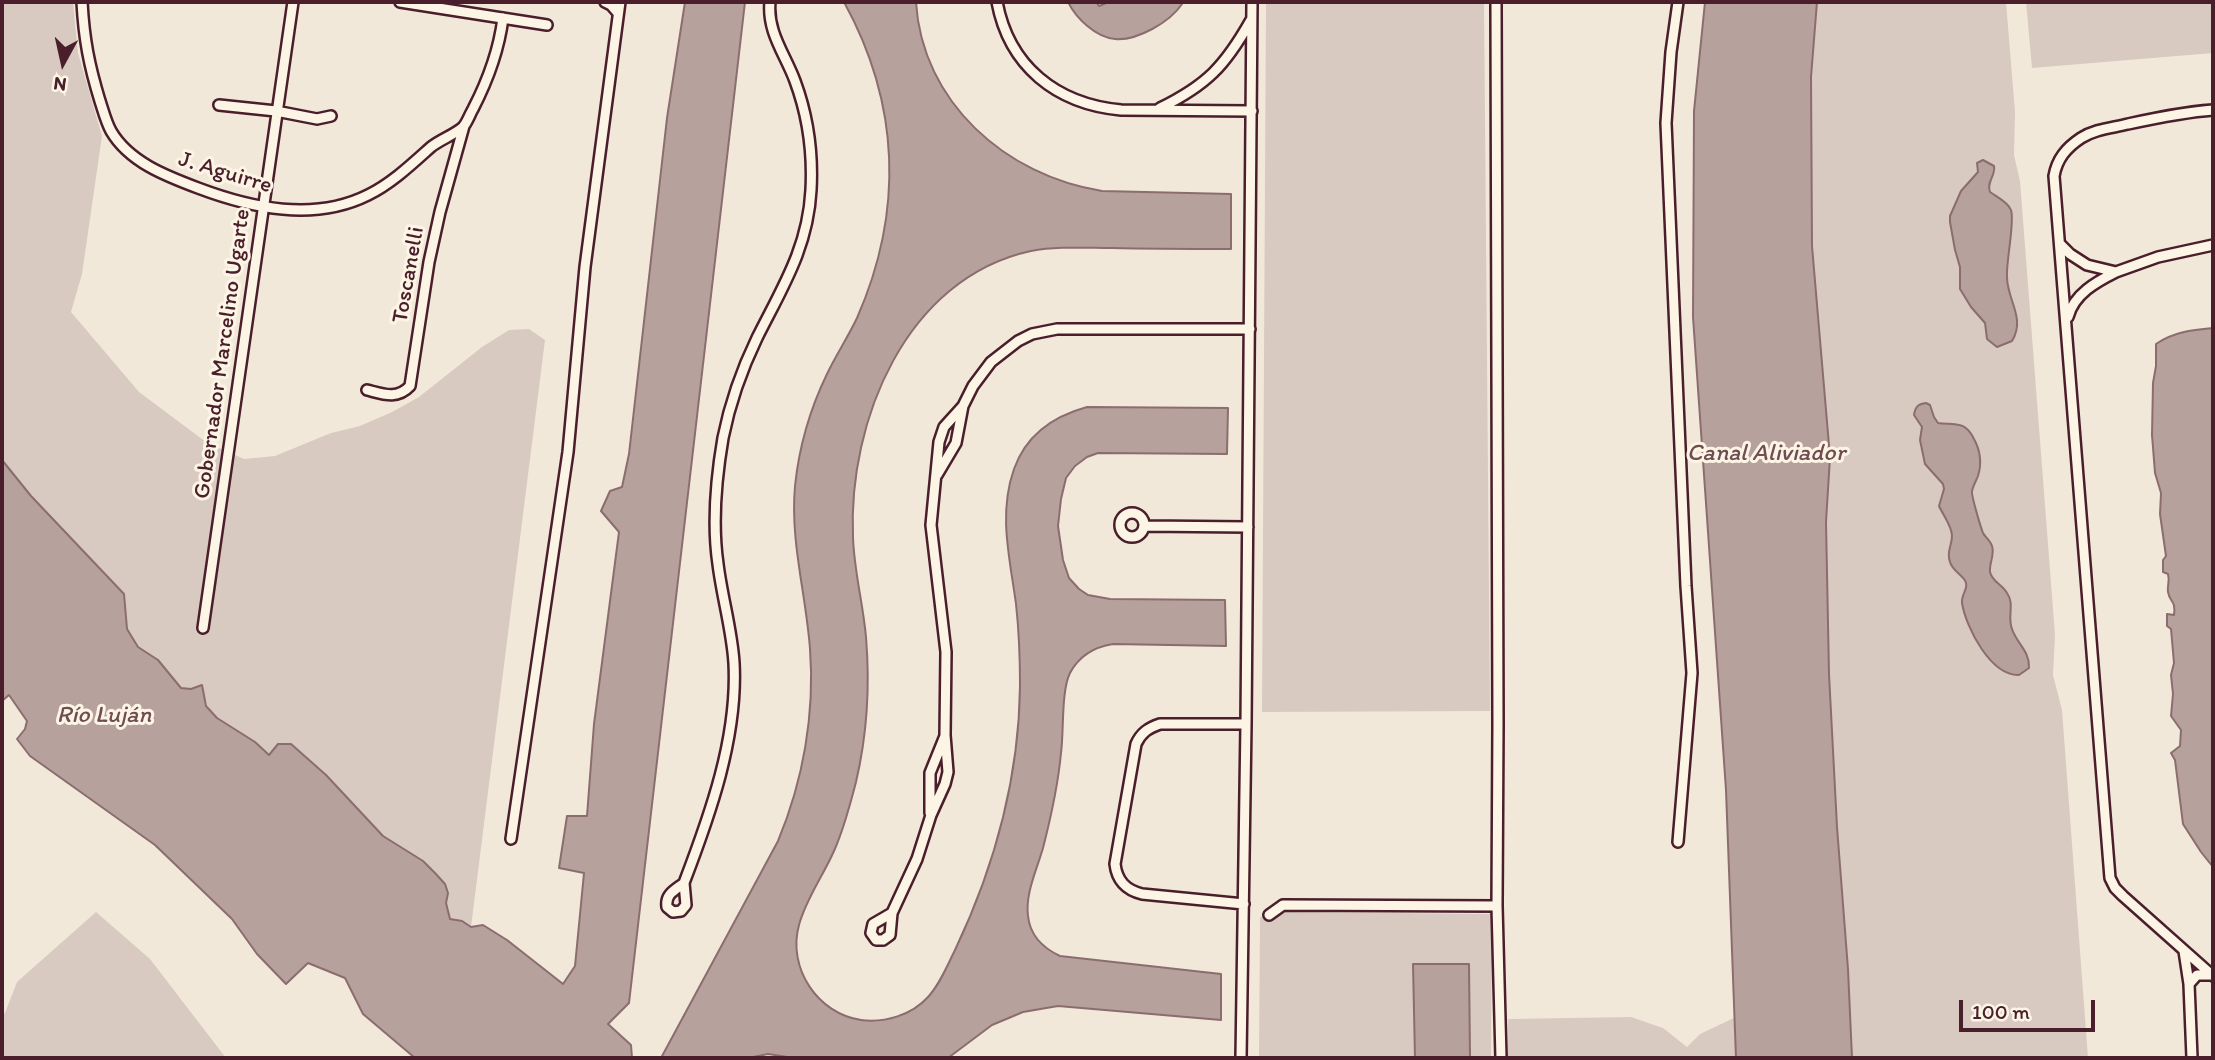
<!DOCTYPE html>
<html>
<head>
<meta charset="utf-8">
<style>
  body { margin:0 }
  #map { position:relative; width:2215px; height:1060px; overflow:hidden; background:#f1e8da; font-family:Itim,sans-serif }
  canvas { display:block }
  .frame { position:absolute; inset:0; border:4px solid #4a1f2b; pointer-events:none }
  .north { position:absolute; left:28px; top:28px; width:70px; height:70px; -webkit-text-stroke:5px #fcf5e5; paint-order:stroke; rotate:188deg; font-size:19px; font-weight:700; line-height:28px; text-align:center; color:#4a1f2b }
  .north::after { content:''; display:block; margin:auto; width:24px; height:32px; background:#4a1f2b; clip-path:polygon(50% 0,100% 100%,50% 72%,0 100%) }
  .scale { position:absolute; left:1959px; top:1000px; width:136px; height:32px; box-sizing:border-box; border:4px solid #4a1f2b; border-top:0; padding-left:9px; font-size:21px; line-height:24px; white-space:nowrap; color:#4a1f2b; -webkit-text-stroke:5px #fcf5e5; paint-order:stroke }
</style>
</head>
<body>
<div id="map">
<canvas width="2215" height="1060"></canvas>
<div class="frame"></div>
<div class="north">N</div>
<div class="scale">100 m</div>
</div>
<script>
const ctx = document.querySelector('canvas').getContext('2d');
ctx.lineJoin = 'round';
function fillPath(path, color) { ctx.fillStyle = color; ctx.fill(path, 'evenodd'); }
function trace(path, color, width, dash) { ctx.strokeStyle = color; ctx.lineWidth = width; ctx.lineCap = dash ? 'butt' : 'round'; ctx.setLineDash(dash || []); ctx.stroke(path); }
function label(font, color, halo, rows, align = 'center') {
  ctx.font = font + ' Itim,sans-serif'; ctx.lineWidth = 6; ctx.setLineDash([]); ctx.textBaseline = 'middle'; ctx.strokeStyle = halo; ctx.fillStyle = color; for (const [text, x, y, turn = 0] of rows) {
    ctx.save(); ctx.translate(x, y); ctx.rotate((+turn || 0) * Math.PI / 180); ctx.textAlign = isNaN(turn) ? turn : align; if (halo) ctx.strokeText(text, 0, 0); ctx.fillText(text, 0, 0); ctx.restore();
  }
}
const green = new Path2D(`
  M2 2H73L78 53 102 136 82 274 71 312 139 392 206 442 244 459 275 456 331 433 360 426 392 412 419 397 482 347 509 330 529 329 545 340 471 927 462 921 450 919 446 903 445 884 435 873 423 861 383 836 326 775 291 744 269 755C253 740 234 732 218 719 206 709 205 696 194 687L191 689 182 688 158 660 138 647 127 629 124 594 31 496 2 460Z
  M1266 2H1484L1490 711 1262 712Z
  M1817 2H2006L2015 112 2014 155 2020 181 2055 635 2053 675 2062 710 2088 1058H1852L1848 969 1837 827 1829 674 1826 522 1830 457 1812 246 1811 77Z
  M2026 2H2213V53L2032 68Z
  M96 912 150 959 226 1058H2V1015L5 1013 17 982Z
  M1286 912 1492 914 1491 1058H1470L1469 964 1414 963 1415 1058H1259L1260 917Z
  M1631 1017 1663 1028 1687 1047 1700 1034 1734 1018 1736 1058H1508V1019Z`);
const water = new Path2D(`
  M685 2H745L629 1003 608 1024 631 1045 632 1058H415L363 1014 345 978 308 963 286 984 257 954 232 919 155 845 30 756 17 739 25 729 27 721 9 695 2 701V460L31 496 124 594 127 629 138 647 158 660 181 688 191 689 202 685 206 706 217 718 255 742 269 755 278 744H291L326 775 383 836 423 861 435 873 445 884 448 893 446 903 450 919 462 921 471 927 483 925 507 940 563 984 575 966 584 873 559 868 567 816H587L594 724 619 532 601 511 610 491 622 487 629 454 667 118Z
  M844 2H916C922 102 1006 176 1102 191L1231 194V249C1191 249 1152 249 1112 248 1085 248 1057 246 1031 251 906 278 848 421 853 537 854 571 863 603 866 637 870 685 867 735 856 782 850 805 844 829 834 851 823 876 806 899 799 925 787 968 818 1014 861 1020 885 1023 912 1015 928 997 940 984 947 966 955 950 994 868 1019 777 1020 686 1020 659 1019 631 1016 604 1010 559 998 514 1014 469 1026 435 1054 416 1087 407L1228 408 1227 454 1098 453 1087 457 1075 466 1066 478 1061 499 1058 526 1063 560 1069 578 1079 589 1088 595 1110 599 1225 600 1226 646 1113 644C1094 647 1079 656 1070 673 1061 691 1064 732 1061 753 1058 785 1051 817 1043 848 1037 869 1025 894 1028 916 1030 935 1043 948 1060 956L1221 974V1020L1058 1006 1023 1012 992 1025 948 1058H794L768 1054 748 1058H661L778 841C803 781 815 714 810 649 806 594 790 541 795 486 799 447 810 409 827 374 836 355 848 337 857 318 904 211 900 104 844 2Z
  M1068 2H1096L1099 6 1109 2H1182V4C1170 22 1137 41 1115 39 1095 37 1076 18 1068 2Z
  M1705 2H1817L1811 77 1812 246 1830 457 1826 522 1829 674 1837 827 1848 969 1852 1058H1736L1726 790 1693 317 1694 111Z
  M1983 160 1994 166C1996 176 1986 182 1990 192 1997 197 2008 202 2011 210 2015 222 2006 261 2007 277 2007 300 2026 318 2012 341L1997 347 1987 339 1985 323 1971 307 1960 289V267L1955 250 1950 222V216L1961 191 1978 172 1977 163Z
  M2213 328V867L2201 852 2183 824 2175 760 2171 753 2180 746 2181 730 2171 716 2173 694 2171 675 2174 663 2171 629 2167 626V614L2174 615C2176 600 2170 603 2168 592 2167 586 2170 581 2168 574L2163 572V560L2166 556 2160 514 2161 493 2155 473 2152 435 2153 383 2156 366V344C2173 332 2192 330 2213 328Z
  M1926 403 1930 405 1934 417 1938 423C1954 425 1965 420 1974 439 1980 450 1982 463 1978 476 1976 481 1973 486 1972 491 1971 495 1981 528 1983 533 1985 537 1990 540 1992 546 1995 555 1989 563 1990 572 1992 582 2002 584 2007 593 2015 604 2007 617 2012 629 2017 644 2030 651 2029 668L2019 675C1991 676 1966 628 1962 603 1961 595 1968 589 1966 583 1965 576 1952 571 1950 562 1946 552 1952 546 1952 536 1952 526 1943 515 1939 506L1944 489 1943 484 1925 464 1920 440 1922 427 1914 415C1915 407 1918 404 1926 403Z
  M1413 964H1469L1470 1058H1415Z`);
const minor = new Path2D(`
  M82 2C84 39 89 65 100 101 103 110 106 122 111 131 129 162 166 176 198 188 251 208 314 222 368 195 391 184 412 164 431 147 441 139 454 135 463 127 467 123 470 114 473 109 488 80 499 50 503 18
  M400 2 547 25
  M605 2 611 5 618 13
  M997 2C1009 66 1056 104 1121 110L1252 111
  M1496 2 1498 724 1497 906 1501 1058
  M1678 2 1671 52 1666 123 1686 586 1692 673 1678 842
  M219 105 276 111 317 119 331 116
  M1160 108C1207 85 1225 66 1251 20
  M2213 110C2184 112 2156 118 2128 124 2112 128 2095 129 2081 138 2066 148 2057 159 2054 176L2110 878 2115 888 2123 896 2213 976
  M2060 244 2070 254 2087 265 2116 272 2158 257 2213 245
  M2068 317C2074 294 2096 282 2116 272
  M367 390C383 394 397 400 410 386L429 262 440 212 464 126
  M937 475 956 443 963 406
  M1120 525a12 12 0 1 1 24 0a12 12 0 1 1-24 0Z
  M1144 526 1248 527
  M203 628 293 2
  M930 813V773L945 736
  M511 839 568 452 585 267 620 2
  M684 883C710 815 738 737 734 663 732 630 722 597 718 564 712 523 716 479 723 438 730 403 742 369 757 338 782 288 808 248 811 190 813 153 808 116 795 81 785 54 767 32 770 2
  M684 883 686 905 681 911 673 912 667 907C665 894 675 890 684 883Z
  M1244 904 1142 894C1126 890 1117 881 1115 864L1136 744C1141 733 1148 728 1160 724H1246
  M892 913 917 859 931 815 945 784 948 772 945 735 946 652 931 525 939 442 944 427 963 406 973 386 991 362 1018 341 1032 334 1057 329H1250
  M892 913 890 935 883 940H876L871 933 873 924Z
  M1269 915 1283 905 1497 906
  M2184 951 2189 984 2197 975H2211
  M2189 984 2192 1058
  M1241 1058 1246 724 1252 2`);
const streetNames = [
  ["J. Aguirre",225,173,17],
  ["Toscanelli",409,275,-80],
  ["Gobernador Marcelino Ugarte",223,354,-82]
];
const waterNames = [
  ["Canal Aliviador",1766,454],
  ["Río Luján",104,716]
];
fillPath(green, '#d8cac0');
fillPath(water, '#b6a19c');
trace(water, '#8b6d6f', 2);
trace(minor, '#4a1f2b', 14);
trace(minor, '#fcf5e5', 9);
label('23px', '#4a1f2b', '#fcf5e5', streetNames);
label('italic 24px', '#704c53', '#fcf5e5', waterNames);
</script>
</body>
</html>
